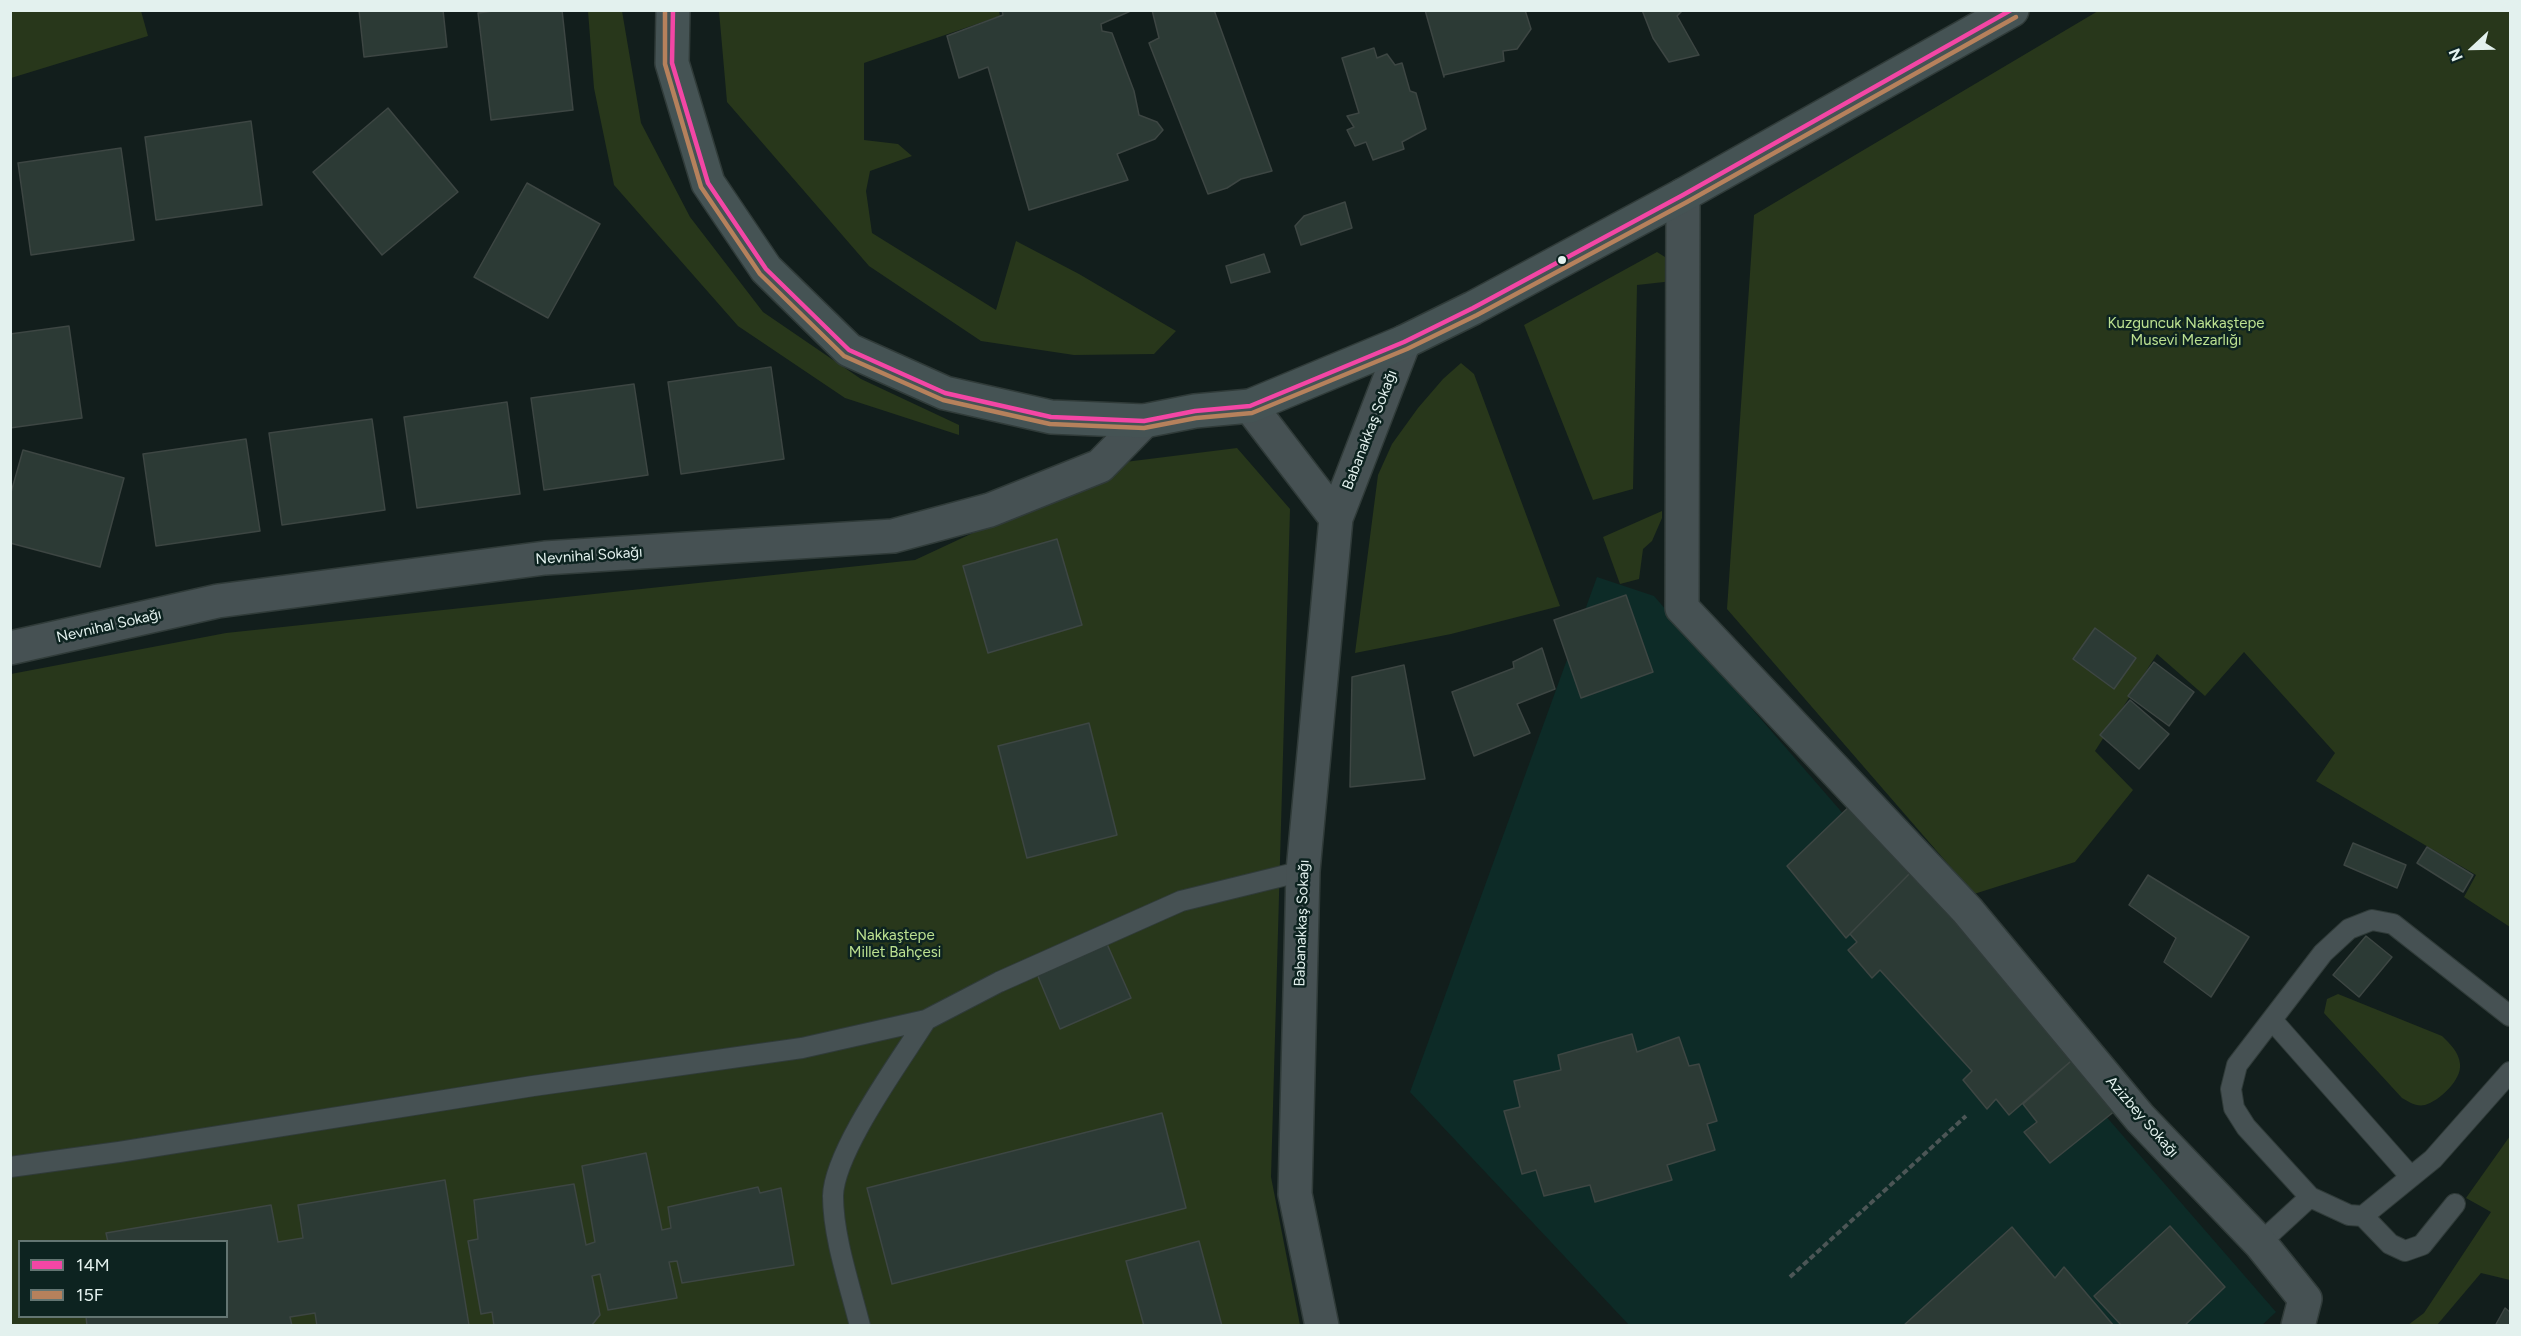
<!DOCTYPE html>
<html>
<head>
<meta charset="utf-8">
<style>
  body { margin:0 }
  #map { position:relative; width:2521px; height:1336px; overflow:hidden; background:#121e1c; font-family:Figtree,sans-serif }
  canvas { display:block }
  .frame { position:absolute; inset:0; border:12px solid #e3f1ee; pointer-events:none }
  .legend { position:absolute; left:18px; top:1240px; width:210px; height:78px; box-sizing:border-box; background:#0d2320; border:2px solid #637572; margin:0; padding:8px 10px; list-style:none; font-size:18px; color:#e3f1ee }
  .legend li { display:flex; align-items:center; gap:12px; height:30px }
  .legend b { width:30px; border:2px solid #637572 }
  .north { position:absolute; left:2443px; top:18px; width:60px; height:60px; -webkit-text-stroke:4px #0d2320; paint-order:stroke; rotate:248deg; font-size:16px; font-weight:700; line-height:24px; text-align:center; color:#e3f1ee }
  .north::after { content:''; display:block; margin:auto; width:21px; height:27px; background:#e3f1ee; clip-path:polygon(50% 0,100% 100%,50% 72%,0 100%) }
</style>
</head>
<body>
<div id="map">
<canvas width="2521" height="1336"></canvas>
<div class="frame"></div>
<ul class="legend">
<li><b style="height:8px;background:#f346a5"></b>14M</li>
<li><b style="height:8px;background:#b6815c"></b>15F</li>
</ul>
<div class="north">N</div>
</div>
<script>
const ctx = document.querySelector('canvas').getContext('2d');
ctx.lineJoin = 'round';
function fillPath(path, color) { ctx.fillStyle = color; ctx.fill(path, 'evenodd'); }
function trace(path, color, width, dash) { ctx.strokeStyle = color; ctx.lineWidth = width; ctx.lineCap = dash ? 'butt' : 'round'; ctx.setLineDash(dash || []); ctx.stroke(path); }
function label(font, color, halo, rows, align = 'center') {
  ctx.font = font + ' Figtree,sans-serif'; ctx.lineWidth = 5; ctx.setLineDash([]); ctx.textBaseline = 'middle'; ctx.strokeStyle = halo; ctx.fillStyle = color; for (const [text, x, y, turn = 0] of rows) {
    ctx.save(); ctx.translate(x, y); ctx.rotate((+turn || 0) * Math.PI / 180); ctx.textAlign = isNaN(turn) ? turn : align; if (halo) ctx.strokeText(text, 0, 0); ctx.fillText(text, 0, 0); ctx.restore();
  }
}
const built = new Path2D(`
  M1597 577 1654 596 2276 1312 2261 1326 1629 1325 1410 1092Z`);
const green = new Path2D(`
  M11 10 141 11 148 36 11 78Z
  M588 11H622L641 123 690 217 763 312 861 379 959 425V435L845 398 738 326 614 185 594 88Z
  M719 11H999L1000 16 864 63V140L898 144 912 156 870 171 866 191 872 233 996 310 1016 241 1079 274 1176 331 1154 354 1074 355 981 341 869 266 727 102Z
  M2098 11H2510V927L2464 897 2476 875 2316 781 2335 753 2244 652 2205 696 2157 654 2095 751 2133 790 2075 862 1974 894 1727 609 1754 215Z
  M1657 252 1673 262V281L1637 285 1633 489 1593 500 1524 325Z
  M1461 363 1474 374 1560 606 1451 634 1355 653 1378 475 1392 444 1418 408 1443 379Z
  M1237 448 1290 509 1271 1177 1300 1325H11V674L226 633 915 560 1125 462ZM20 1242H226V1316H20Z
  M1662 511V518L1652 541 1643 549 1639 579 1620 584 1603 537Z
  M2338 994 2442 1036C2450 1044 2459 1052 2460 1064 2462 1080 2439 1101 2425 1105 2416 1107 2409 1102 2402 1098L2324 1013 2327 999Z
  M2510 1136V1280L2481 1273 2437 1325H2408L2424 1313 2491 1212 2466 1198Z`);
const building = new Path2D(`
  M359 10H443L447 47 364 57Z
  M501 10H562L573 110 491 120 478 13Z
  M1002 10H1133L1101 24 1102 31 1112 33 1134 91 1139 115 1157 122 1163 130 1155 139 1117 154 1128 180 1029 210 988 67 959 78 947 36 1003 15Z
  M1152 10H1214L1272 171 1241 179 1227 188 1208 194 1149 43 1159 38Z
  M1425 10H1525L1531 29 1517 49 1503 51 1504 61 1444 75V77Z
  M1642 10H1683L1677 16 1699 55 1669 62 1653 38Z
  M1374 48 1377 58 1387 54 1395 65 1402 63 1410 91 1416 93 1426 129 1402 142 1404 149 1373 160 1366 142 1355 146 1347 130 1354 127 1347 116 1359 113 1342 58Z
  M388 108 458 192 382 255 313 172Z
  M251 121 262 205 156 220 145 137Z
  M121 148 134 240 31 255 18 163Z
  M527 183 600 224 548 318 474 277Z
  M1345 202 1352 228 1301 245 1295 226 1304 216Z
  M1264 254 1270 272 1231 283 1226 266Z
  M69 326 82 418 10 428V334Z
  M771 367 784 459 681 474 668 382Z
  M634 384 648 475 544 490 531 398Z
  M507 402 520 494 417 508 404 417Z
  M372 419 385 510 282 525 269 433Z
  M246 439 260 531 156 546 143 454Z
  M23 450 124 478 100 567 10 543V496Z
  M1057 539 1082 625 988 653 963 566Z
  M1626 595 1653 672 1581 698 1554 620Z
  M2095 628 2136 658 2114 689 2073 659Z
  M1542 648 1555 689 1517 704 1530 733 1474 756 1452 692 1514 668 1513 662Z
  M2154 662 2194 692 2169 726 2128 696Z
  M1404 665 1425 779 1350 787 1352 677Z
  M2130 700 2169 734 2139 769 2100 735Z
  M1089 723 1117 835 1027 858 998 746Z
  M1854 802 1913 870 1846 938 1787 866Z
  M2353 843 2406 865 2397 888 2344 865Z
  M2427 847 2473 875 2463 892 2417 863Z
  M1913 870 2079 1054 2009 1115 1996 1099 1987 1109 1963 1080 1972 1071 1880 970 1872 978 1848 950 1857 942 1850 934Z
  M2148 875 2249 937 2211 997 2164 962 2176 938 2129 905Z
  M2366 936 2392 957 2359 997 2333 975Z
  M1107 944 1131 998 1060 1029 1037 974Z
  M1632 1034 1637 1052 1679 1037 1689 1066 1699 1064 1717 1121 1707 1124 1715 1150 1667 1165 1672 1180 1595 1202 1590 1185 1544 1196 1536 1170 1522 1174 1504 1111 1520 1107 1514 1081 1561 1070 1558 1055Z
  M2079 1054 2121 1106 2050 1163 2024 1132 2037 1122 2023 1104Z
  M1162 1113 1186 1208 892 1284 867 1188Z
  M646 1153 662 1230 671 1228 668 1207 758 1187 760 1193 781 1188 794 1265 682 1283 677 1261 669 1262 677 1298 608 1310 600 1274 592 1276 600 1315 591 1326H494L492 1312 481 1314 468 1241 478 1239 474 1200 574 1184 586 1245 595 1242 582 1166Z
  M445 1180 469 1325 317 1326 315 1313 290 1317 292 1326H87L86 1316H226V1242H108L106 1233 271 1205 278 1242 303 1238 298 1205Z
  M2170 1226 2225 1287 2184 1326H2122L2094 1296Z
  M2012 1227 2055 1278 2064 1267 2114 1326H1903Z
  M1199 1241 1222 1326H1144L1126 1261Z
  M2505 1308 2510 1312V1326H2495Z`);
const path = new Path2D(`
  M1790 1277 1966 1116`);
const service = new Path2D(`
  M2510 1016 2393 924 2372 920 2349 929 2323 953 2237 1065 2231 1089 2234 1108 2246 1127 2310 1197 2349 1215 2363 1216 2433 1159 2510 1072
  M2272 1020 2411 1177
  M10 1167 119 1152 533 1086 802 1048 926 1020 999 982 1181 901 1303 871
  M2363 1216 2390 1244 2405 1251 2422 1245 2455 1204
  M2260 1243 2310 1197
  M860 1326C850 1286 833 1237 833 1196 834 1151 901 1060 926 1020`);
const minor = new Path2D(`
  M1683 195 1682 608 1967 910 2140 1118 2260 1243 2305 1299 2298 1326
  M10 648 218 601 545 558 893 536 990 510 1100 466 1144 421`);
const tertiary = new Path2D(`
  M1250 406 1336 518
  M1322 1326 1295 1194 1303 871 1336 518 1404 342`);
const secondary = new Path2D(`
  M673 10 672 63 708 183 766 269 849 350 945 393 1051 417 1144 421 1195 411 1250 406 1404 342 1473 308 1683 195 2012 10`);
const bus1 = new Path2D(`
  M673 10 672 63 708 183 766 269 849 350 945 393 1051 417 1144 421 1195 411 1250 406 1404 342 1473 308 1683 195 2011 10`);
const bus2 = new Path2D(`
  M665 10V64L701 187 760 274 844 356 943 400 1050 424 1144 428 1196 418 1252 413 1407 349 1477 315 1687 202 2016 17`);
const markers = [
  [1562,260,5,"#e3f1ee"]
];
const parkNames = [
  ["Kuzguncuk Nakkaştepe",2186,324],
  ["Musevi Mezarlığı",2186,341],
  ["Nakkaştepe",895,936],
  ["Millet Bahçesi",895,953]
];
const streetNames = [
  ["Babanakkaş Sokağı",1370,430,-69],
  ["Nevnihal Sokağı",589,556,-4],
  ["Nevnihal Sokağı",109,626,-13],
  ["Babanakkaş Sokağı",1302,923,-88],
  ["Azizbey Sokağı",2142,1117,49]
];
fillPath(built, '#0d2b27');
fillPath(green, '#28371b');
fillPath(building, '#2c3a35');
trace(building, '#3d4643', 1.5);
trace(service, '#303b39', 22);
trace(minor, '#303b39', 36);
trace(tertiary, '#303b39', 36);
trace(secondary, '#303b39', 36);
trace(path, '#4c5656', 4, [6, 3]);
trace(service, '#465153', 20);
trace(minor, '#465153', 33);
trace(tertiary, '#465153', 33);
trace(secondary, '#455354', 33);
trace(bus1, '#f346a5', 4.5);
trace(bus2, '#b6815c', 4.5);
for (const [x, y, r, color] of markers) { const dot = new Path2D(); dot.arc(x, y, r, 0, 2 * Math.PI); ctx.fillStyle = color; ctx.fill(dot); trace(dot, '#0d2320', 2); }
label('15px', '#bbe090', '#0d2320', parkNames);
label('15px', '#e3f1ee', '#0d2320', streetNames);
</script>
</body>
</html>
